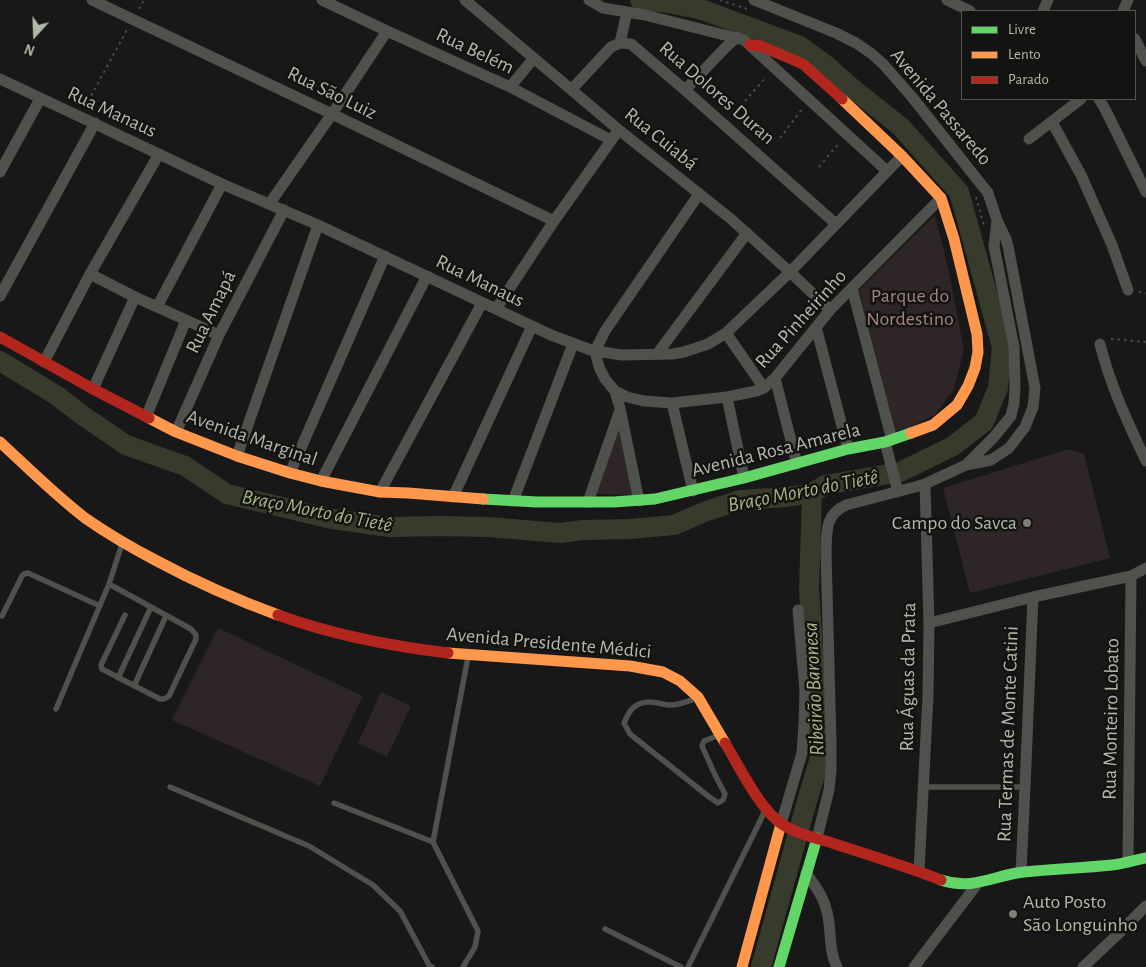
<!DOCTYPE html>
<html>
<head>
<meta charset="utf-8">
<style>
  body { margin:0 }
  #map { position:relative; width:1146px; height:967px; overflow:hidden; background:#181818; font-family:"Alegreya Sans",sans-serif }
  canvas { display:block }
  .legend { position:absolute; left:961px; top:10px; width:175px; height:90px; box-sizing:border-box; background:#131412; border:1px solid #52564e; margin:0; padding:6px 9px; list-style:none; font-size:15px; color:#b1b9a9 }
  .legend li { display:flex; align-items:center; gap:10px; height:25px }
  .legend b { width:25px; border:1px solid #52564e }
  .north { position:absolute; left:10px; top:10px; width:50px; height:50px; -webkit-text-stroke:4px #131412; paint-order:stroke; rotate:200deg; font-size:14px; font-weight:700; line-height:20px; text-align:center; color:#b1b9a9 }
  .north::after { content:''; display:block; margin:auto; width:18px; height:22px; background:#b1b9a9; clip-path:polygon(50% 0,100% 100%,50% 72%,0 100%) }
</style>
</head>
<body>
<div id="map">
<canvas width="1146" height="967"></canvas>
<ul class="legend">
<li><b style="height:6px;background:#63d668"></b>Livre</li>
<li><b style="height:6px;background:#ff974d"></b>Lento</li>
<li><b style="height:6px;background:#b3261e"></b>Parado</li>
</ul>
<div class="north">N</div>
</div>
<script>
const ctx = document.querySelector('canvas').getContext('2d');
ctx.lineJoin = 'round';
function fillPath(path, color) { ctx.fillStyle = color; ctx.fill(path, 'evenodd'); }
function trace(path, color, width, dash) { ctx.strokeStyle = color; ctx.lineWidth = width; ctx.lineCap = dash ? 'butt' : 'round'; ctx.setLineDash(dash || []); ctx.stroke(path); }
function label(font, color, halo, rows, align = 'center') {
  ctx.font = font + ' "Alegreya Sans",sans-serif'; ctx.lineWidth = 5; ctx.setLineDash([]); ctx.textBaseline = 'middle'; ctx.strokeStyle = halo; ctx.fillStyle = color; for (const [text, x, y, turn = 0] of rows) {
    ctx.save(); ctx.translate(x, y); ctx.rotate((+turn || 0) * Math.PI / 180); ctx.textAlign = isNaN(turn) ? turn : align; if (halo) ctx.strokeText(text, 0, 0); ctx.fillText(text, 0, 0); ctx.restore();
  }
}
const green = new Path2D(`
  M935 215 949 272 964 350 954 389 936 414 907 429 895 431 859 290Z
  M620 420 632 495 596 494Z
  M1069 449 1084 454 1110 558 970 593 943 488Z
  M218 628 363 696 320 786 172 720Z
  M381 692 411 706 387 757 358 743Z`);
const river = new Path2D(`
  M0 361 56 395 82 415 126 445 185 466 227 494 332 519 390 527 439 526 488 527 560 533 583 530 630 529 674 525 704 512 740 500 787 497 812 493 825 485 900 472 953 446 984 422 998 388 1002 347 959 192 901 127 847 84 826 65 800 46 703 10 669 3 640 0
  M761 967 807 801 820 758 809 589 812 493`);
const path = new Path2D(`
  M720 0 747 9
  M139 9 144 0
  M745 101 766 77
  M85 107 128 28
  M780 138 803 108
  M819 167 840 142
  M976 197 984 226
  M1139 292 1146 293
  M1111 339 1146 342`);
const lane = new Path2D(`
  M125 615 101 665 102 669 160 699H164L169 696 196 639V635L191 629 151 607
  M2 616 22 576 24 574 28 573 100 606
  M118 678 151 607 109 584 122 544
  M134 686 166 616
  M694 699C686 702 679 705 670 705 664 705 657 702 650 702 634 702 629 711 624 723L630 734 708 796 718 803 723 800 725 794 715 775 702 746 704 741 717 736
  M56 709 109 584
  M170 787 309 846 373 885 400 911 429 965 432 967
  M923 787H1025
  M334 803 433 842
  M605 929 681 967
  M463 967 475 947 478 931 433 842 468 657
  M688 967 765 811`);
const street = new Path2D(`
  M92 0 332 114 554 221
  M322 0 387 31 510 87 611 140
  M465 0 619 130 731 219 790 272 830 310
  M589 0 603 8 627 12
  M754 0 836 33 856 43 872 54 884 65 912 97 988 193 997 220 1006 239 1008 246 1035 388 1033 407 1025 427 1009 448 991 460 966 465 925 484 915 487 846 505C825 515 827 530 826 551L831 742V770L829 790 817 838
  M947 0 970 11
  M1043 11 1048 0
  M1123 11 1128 0
  M1135 39 1146 61
  M620 43 627 12 645 15 744 40 887 171
  M0 79 222 184 318 225 551 335 591 350 621 355 673 354 684 352 708 344 726 333 790 272 902 156
  M510 87 534 58
  M572 89 611 47 620 43 631 44 685 90 836 224
  M685 90 724 49 737 37
  M1099 99 1105 109 1146 192
  M1052 122 1081 175 1112 245 1128 290
  M1029 139 1081 99
  M0 172 40 99
  M699 194 605 331 595 351 599 367 605 379 615 391 627 397 644 401 672 403 727 397 756 391 764 388 775 378 830 310 941 198
  M270 203 332 114 387 31
  M90 274 135 297 219 335
  M852 288 892 440
  M0 296 95 123
  M157 307 222 184
  M496 309 554 221 615 135
  M816 327 848 449
  M726 333 764 388
  M1100 344C1110 385 1128 423 1146 461
  M657 354 747 233
  M44 362 90 274 159 154
  M775 378 797 464
  M93 389 135 297
  M615 391 620 408 639 501
  M727 397 744 478
  M672 403 693 491
  M146 417 186 320
  M176 432 219 335 284 210
  M885 442 898 492
  M237 456 318 225
  M966 465 994 437 1011 416 1014 403 1015 387 1014 347 994 246 997 220
  M290 473 385 256
  M321 481 427 276
  M380 492 482 303
  M453 497 532 326
  M513 501 573 344
  M588 502 620 410
  M929 623 1033 597 1131 576 1146 568
  M781 824 802 753 804 723 805 691 798 610
  M1128 862 1131 576
  M919 871 928 696 929 623 925 484
  M1021 872 1025 787 1033 597
  M806 873C815 886 824 897 827 912 832 930 828 950 837 967
  M914 967 978 883
  M1083 967 1117 935 1146 906`);
const fast = new Path2D(`
  M483 499 537 502H614L655 499 744 478 848 449 885 442 911 433
  M941 880C973 891 994 875 1024 872 1053 869 1083 868 1112 865 1123 864 1135 860 1146 858
  M779 967 817 838`);
const slow = new Path2D(`
  M842 99 902 156 941 198 954 239 977 334 978 352 975 368 968 386 957 405 933 425 911 433
  M149 418 176 432 237 456 290 473 321 481 380 492 408 493 483 499
  M0 442C28 468 55 495 85 518 108 534 132 548 157 561 196 582 237 600 278 615
  M448 653 630 666 663 672 680 681 698 697 725 743
  M742 967 781 824`);
const jam = new Path2D(`
  M750 45 761 46 803 64 842 99
  M0 337 93 389 149 418
  M278 615C333 635 390 646 448 653
  M725 743C739 766 760 810 782 824 796 834 816 838 832 843 869 855 906 866 941 880`);
const markers = [
  [1027,523,5,"#7b8176"],
  [1013,914,5,"#7b8176"]
];
const streetNames = [
  ["Rua Belém",475,51,25],
  ["Rua São Luiz",332,93,26],
  ["Rua Dolores Duran",717,93,41],
  ["Avenida Passaredo",941,107,50],
  ["Rua Manaus",112,112,25],
  ["Rua Cuiabá",661,139,39],
  ["Rua Manaus",480,281,26],
  ["Rua Amapá",211,312,-64],
  ["Rua Pinheirinho",801,319,-48],
  ["Avenida Marginal",252,438,19],
  ["Avenida Rosa Amarela",776,450,-14],
  ["Avenida Presidente Médici",549,643,5],
  ["Rua Águas da Prata",908,677,-89],
  ["Rua Monteiro Lobato",1111,719,-89],
  ["Rua Termas de Monte Catini",1008,734,-88]
];
const parkNames = [
  ["Parque do",910,296],
  ["Nordestino",910,319]
];
const poiNames = [
  ["Campo do Savca",1017,523],
  ["Auto Posto",1023,902,"left"],
  ["São Longuinho",1023,925,"left"]
];
const waterNames = [
  ["Braço Morto do Tietê",803,491,-11],
  ["Braço Morto do Tietê",317,511,11],
  ["Ribeirão Baronesa",814,689,-93]
];
fillPath(green, '#2e2526');
trace(river, '#363b2b', 20);
trace(path, '#494c48', 2, [2.5, 4]);
trace(lane, '#4f514c', 5.5);
trace(street, '#4f514c', 11);
trace(fast, '#63d668', 11);
trace(slow, '#ff974d', 11);
trace(jam, '#b3261e', 11);
for (const [x, y, r, color] of markers) { const dot = new Path2D(); dot.arc(x, y, r, 0, 2 * Math.PI); ctx.fillStyle = color; ctx.fill(dot); trace(dot, '#131412', 2); }
label('20px', '#b1b9a9', '#131412', streetNames);
label('20px', '#a48185', '#131412', parkNames);
label('20px', '#b1b9a9', '#131412', poiNames, 'right');
label('italic 21px', '#a6b481', '#131412', waterNames);
</script>
</body>
</html>
